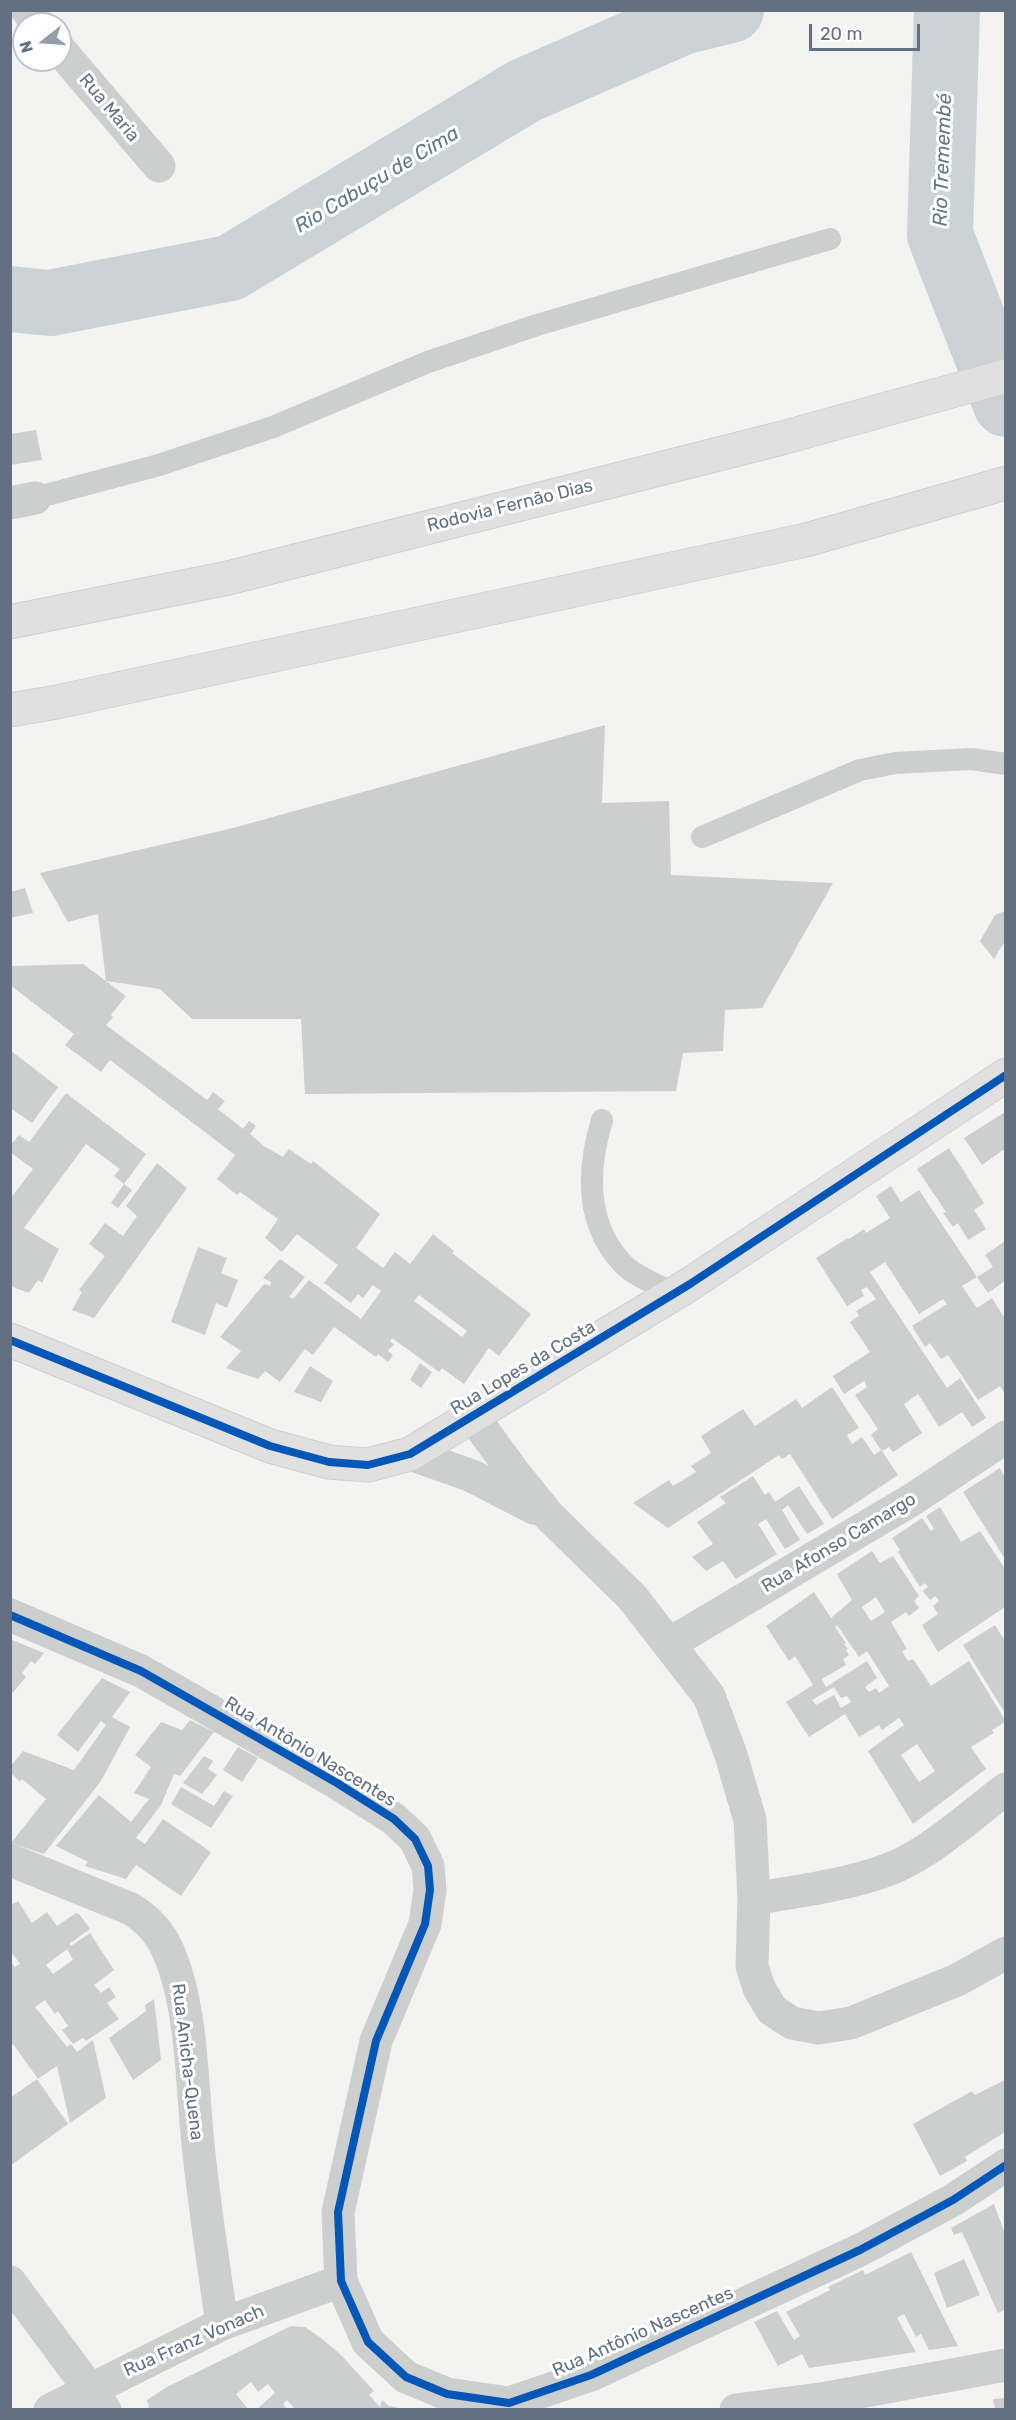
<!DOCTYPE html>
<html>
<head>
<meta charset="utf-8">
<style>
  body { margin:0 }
  #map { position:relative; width:1016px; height:2420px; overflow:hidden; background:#f3f3f1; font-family:Rubik,sans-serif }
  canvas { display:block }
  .frame { position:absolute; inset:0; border:12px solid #627082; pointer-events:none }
  .north { position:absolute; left:12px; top:12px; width:60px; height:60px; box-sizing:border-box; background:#fff; border:2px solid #c0c6cd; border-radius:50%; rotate:253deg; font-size:16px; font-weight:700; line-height:24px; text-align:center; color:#627082 }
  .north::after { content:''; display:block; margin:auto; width:21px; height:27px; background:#959ea9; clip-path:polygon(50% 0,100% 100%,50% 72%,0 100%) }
  .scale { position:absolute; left:809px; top:24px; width:111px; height:27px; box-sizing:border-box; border:3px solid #627082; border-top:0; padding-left:8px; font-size:18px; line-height:21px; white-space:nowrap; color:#627082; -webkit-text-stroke:4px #fff; paint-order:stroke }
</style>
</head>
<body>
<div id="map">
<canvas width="1016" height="2420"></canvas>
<div class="frame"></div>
<div class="north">N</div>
<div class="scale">20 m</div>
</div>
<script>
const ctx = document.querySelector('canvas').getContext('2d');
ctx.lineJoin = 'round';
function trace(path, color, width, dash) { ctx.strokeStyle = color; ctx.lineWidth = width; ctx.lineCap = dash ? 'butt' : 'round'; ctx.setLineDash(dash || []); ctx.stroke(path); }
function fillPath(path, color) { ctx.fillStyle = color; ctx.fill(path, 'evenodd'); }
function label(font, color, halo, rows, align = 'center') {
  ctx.font = font + ' Rubik,sans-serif'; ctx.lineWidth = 6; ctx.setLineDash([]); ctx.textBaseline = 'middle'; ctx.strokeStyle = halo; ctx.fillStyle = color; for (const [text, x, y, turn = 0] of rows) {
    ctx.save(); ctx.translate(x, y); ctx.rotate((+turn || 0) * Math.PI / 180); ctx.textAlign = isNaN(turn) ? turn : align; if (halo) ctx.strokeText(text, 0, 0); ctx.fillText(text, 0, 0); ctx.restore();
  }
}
const river = new Path2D(`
  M947 10 940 235 1006 404
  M10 299 50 303 230 268 524 91 682 22 731 10`);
const building = new Path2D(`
  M36 430 42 460 10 465V434Z
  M605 725 602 803 669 801 671 875 833 883 762 1008 725 1010 723 1051 683 1053 676 1091 305 1094 301 1019H192L160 989 106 981 98 914 68 922 40 873 233 828Z
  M25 888 33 913 10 918V892Z
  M1005 911V941L994 959 980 941 995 915Z
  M83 964 126 996 111 1015 113 1017 106 1025 207 1100 213 1092 225 1101 218 1109 243 1129 249 1121 256 1126 250 1134 264 1146 283 1157 289 1149 311 1164 313 1161 380 1214 356 1248 383 1268 395 1252 410 1264 433 1234 454 1251 452 1253 531 1314 499 1356 489 1348 464 1384 442 1368 439 1372 392 1338 390 1341 394 1344 388 1351 393 1355 388 1362 378 1354 376 1357 334 1327 313 1355 305 1349 280 1382 265 1371 258 1379 226 1368 241 1351 220 1337 264 1284 270 1286 271 1282 263 1278 280 1259 305 1277 289 1297 293 1299 309 1280 361 1319 381 1291 373 1285 363 1298 358 1294 351 1303 324 1283 338 1265 297 1234 282 1252 265 1238 278 1219 240 1192 237 1195 217 1179 235 1155 110 1060 101 1072 65 1045 74 1034 10 985V966ZM419 1295 467 1331 462 1337 414 1301Z
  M10 1050 58 1087 32 1123 10 1108Z
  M66 1093 146 1154 124 1184 114 1176 120 1169 86 1144 24 1228 59 1249 42 1283 38 1280 29 1293 10 1286V1199L33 1169 10 1152V1146L19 1135 29 1142Z
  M1005 1112V1153L1003 1150 982 1165 964 1138Z
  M949 1148 984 1203 974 1210 986 1229 968 1240 958 1223 953 1227 943 1213 946 1212 917 1169Z
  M157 1163 187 1188 94 1318 72 1310 82 1292 79 1290 105 1256 89 1244 105 1223 123 1236 137 1216 126 1206Z
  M124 1184 132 1190 118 1208 111 1203Z
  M891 1186 901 1202 919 1190 977 1277 962 1286 977 1308 992 1298 1005 1319V1394L1000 1386 978 1400 948 1355 941 1359 930 1343 925 1347 912 1326 947 1304 943 1299 919 1314 885 1262 870 1272 883 1292 947 1388 960 1378 986 1418 972 1427 962 1412 939 1427 918 1394 904 1404 922 1433 893 1452 889 1447 882 1451 898 1475 832 1519 790 1454 782 1459 779 1455 668 1528 633 1503 669 1480 673 1486 696 1472 691 1466 711 1453 701 1436 743 1409 755 1426 796 1399 802 1408 832 1387 859 1428 847 1435 852 1444 862 1437 874 1455 881 1450 871 1435 878 1429 855 1395 867 1387 864 1381 844 1394 833 1376 870 1352 850 1322 859 1316 856 1311 876 1299 867 1287 861 1290 864 1296 847 1306 816 1258 848 1238 849 1239 864 1229 866 1233 890 1218 876 1196Z
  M1005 1241V1281L988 1293 977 1277 993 1267 985 1255Z
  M198 1247 227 1258 221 1273 238 1280 227 1308 216 1303 205 1335 171 1322Z
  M420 1363 432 1372 421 1388 410 1380Z
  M310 1366 333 1381 321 1402 294 1392Z
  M1000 1468 1005 1477V1559L963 1492Z
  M753 1476 765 1495 769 1492 775 1502 799 1486 824 1524 807 1534 788 1505 782 1510 800 1540 785 1549 766 1519 758 1524 777 1554 736 1579 723 1561 706 1571 692 1557 713 1544 697 1522 726 1503 720 1497Z
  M940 1507 961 1542 980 1531 1005 1569V1607L938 1652 922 1625 938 1614 933 1606 939 1601 935 1596 930 1600 923 1591 928 1587 925 1583 920 1587 898 1552 900 1550 892 1538 922 1518 931 1531 934 1529 926 1516Z
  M872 1551 880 1563 893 1556 919 1596 914 1601 919 1608 909 1616 906 1612 891 1622 907 1649 902 1651 908 1661 913 1659 931 1686 969 1661 1005 1720V1722L992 1730 994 1733 971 1747 986 1769 913 1824 868 1751 904 1725 899 1718 882 1730 879 1725 859 1737 845 1714 809 1737 786 1702 813 1685 795 1656 789 1661 766 1626 814 1592 831 1618 852 1600 837 1574ZM876 1597 885 1612 871 1621 862 1607ZM837 1625 859 1657 867 1651 889 1686 879 1693 876 1688 869 1692 865 1687 877 1678 867 1661 826 1687 822 1679 846 1665 843 1659 849 1655 846 1650 848 1649 844 1644 846 1643 835 1627ZM834 1687 841 1698 847 1696 851 1702 841 1708 834 1695 816 1705 812 1700ZM917 1744 935 1771 919 1782 901 1755Z
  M995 1625 1005 1641V1713L963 1645Z
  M10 1639 44 1653 35 1664 31 1661 22 1673 26 1677 10 1696Z
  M102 1678 130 1692 112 1717 130 1727 101 1781 44 1854 11 1843 46 1799 22 1779 20 1782 10 1772V1767L23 1751 74 1770 106 1725 101 1721 78 1752 57 1735Z
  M190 1720 214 1732 180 1776 174 1774 161 1805 136 1838 145 1844 163 1819 211 1852 181 1896 136 1865 126 1879 85 1866 88 1862 56 1846 99 1795 131 1822 149 1799 134 1793 151 1767 135 1755 161 1722 182 1730Z
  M238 1747 258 1758 242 1782 223 1770Z
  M204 1756 213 1761 208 1769 217 1775 202 1794 183 1783Z
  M181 1787 214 1806 224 1791 233 1796 211 1828 171 1804Z
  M18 1901 32 1923 47 1912 57 1926 76 1913 80 1915 90 1929 69 1944 71 1946 90 1933 114 1970 94 1985 101 1993 109 1987 116 1997 107 2003 119 2019 86 2041 83 2038 73 2044 62 2030 68 2026 58 2011 55 2014 45 2000 35 2007 67 2047 71 2044 77 2052 93 2040 106 2098 70 2123 57 2066 38 2079 13 2044 10 2046V1961L15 1967 20 1964 10 1950V1906ZM67 1949 73 1960 53 1974 46 1965Z
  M154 1999 161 2060 133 2080 109 2038 146 2011 145 2005Z
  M37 2079 68 2124 10 2166V2098Z
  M1005 2080V2132L965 2157 967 2161 940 2176 913 2124 972 2091 975 2095Z
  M994 2204 1005 2234V2310L998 2313 962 2232 954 2235 951 2228Z
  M911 2252 958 2346 929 2350 921 2334 916 2337 904 2314 897 2318 916 2352 809 2368 802 2354 778 2366 754 2322 777 2311 794 2340 800 2336 786 2312 830 2290 828 2287 863 2270 865 2275Z
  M964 2259 980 2295 947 2308 934 2273Z
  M291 2326 305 2327 321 2338 340 2354 374 2391 369 2395 380 2407 382 2400 389 2406 397 2407 396 2409H295L287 2400 283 2404 287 2409H257L275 2393 268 2384 258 2392 251 2382 236 2394 248 2409H145L149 2407 147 2400 167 2387Z
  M1005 2398V2409H995L993 2399Z`);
const lane = new Path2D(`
  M35 498 159 465 273 427 428 362 537 325 830 239
  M702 837 860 770 895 763 971 759 1006 764
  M602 1120C587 1170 585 1224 623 1264 636 1277 658 1285 675 1294`);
const street = new Path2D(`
  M27 10 38 24
  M60 50 159 166
  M10 503 35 498
  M472 1415 512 1470 549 1516 632 1597 709 1696 731 1755 750 1820 754 1899 752 1966 759 1988 772 2010 792 2023 818 2028 851 2023 957 1980 1006 1953
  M410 1454 472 1476 534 1508
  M10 1615 141 1671 337 1783 394 1819 415 1839 428 1866 430 1890 425 1924 376 2041 338 2212 341 2281 368 2342 406 2377 447 2394 509 2403 591 2375 860 2250 953 2200 1006 2165
  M669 1644 913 1499 1006 1437
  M10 1860 131 1909C149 1920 161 1933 169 1953 191 2004 192 2078 197 2134 203 2198 213 2261 222 2324
  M754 1899C801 1890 853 1885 897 1866 936 1848 971 1815 1006 1789
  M10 2282 105 2410
  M50 2410 222 2324 341 2281
  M736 2410 827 2398 1006 2365`);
const secondary = new Path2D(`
  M10 1340 270 1446 329 1462 368 1465 410 1454 690 1284 1006 1075`);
const highway = new Path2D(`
  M10 622 228 578 782 438 1006 376
  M10 710 57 702 806 540 1006 483`);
const cycleway = new Path2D(`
  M10 1340 270 1446 329 1462 368 1465 410 1454 690 1284 1006 1075
  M10 1615 141 1671 337 1783 394 1819 415 1839 428 1866 430 1890 425 1924 376 2041 338 2212 341 2281 368 2342 406 2377 447 2394 509 2403 591 2375 860 2250 953 2200 1006 2165`);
const streetNames = [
  ["Rua Maria",109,108,50],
  ["Rodovia Fernão Dias",510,506,-14],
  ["Rua Lopes da Costa",523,1368,-31],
  ["Rua Afonso Camargo",839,1543,-31],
  ["Rua Antônio Nascentes",310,1752,31],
  ["Rua Anicha-Quena",187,2062,83],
  ["Rua Antônio Nascentes",643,2332,-24],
  ["Rua Franz Vonach",194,2341,-24]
];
const waterNames = [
  ["Rio Tremembé",943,160,-88],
  ["Rio Cabuçu de Cima",377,180,-31]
];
trace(river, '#ccd3d7', 66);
fillPath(building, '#cdcece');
trace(secondary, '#ced0d0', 35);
trace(highway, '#cfd0d0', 35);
trace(lane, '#cdcece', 22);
trace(street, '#cdcece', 33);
trace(secondary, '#e0e0e1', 33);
trace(highway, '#e0e0e1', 33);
trace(cycleway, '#0057b8', 8);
label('18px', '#627082', '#fff', streetNames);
label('italic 20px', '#637986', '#fff', waterNames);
</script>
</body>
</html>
